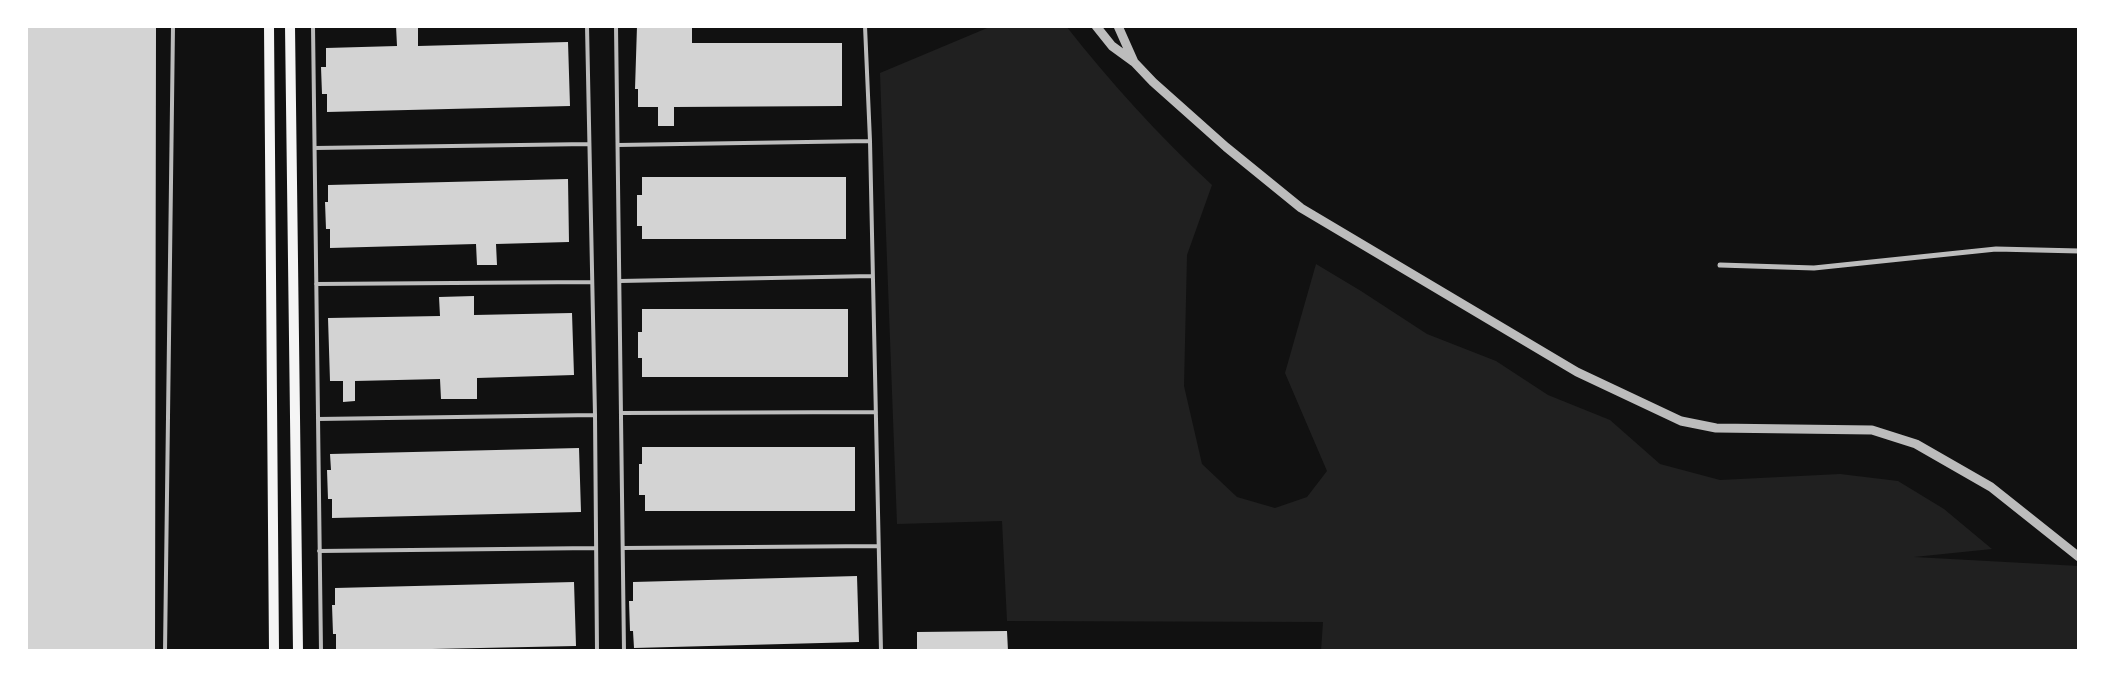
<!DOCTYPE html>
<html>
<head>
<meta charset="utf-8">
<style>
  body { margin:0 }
  #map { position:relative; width:2105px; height:677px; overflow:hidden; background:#111; font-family:Figtree,sans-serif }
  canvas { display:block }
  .frame { position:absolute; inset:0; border:28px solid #fff; pointer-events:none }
</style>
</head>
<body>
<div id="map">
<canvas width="2105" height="677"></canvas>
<div class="frame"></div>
</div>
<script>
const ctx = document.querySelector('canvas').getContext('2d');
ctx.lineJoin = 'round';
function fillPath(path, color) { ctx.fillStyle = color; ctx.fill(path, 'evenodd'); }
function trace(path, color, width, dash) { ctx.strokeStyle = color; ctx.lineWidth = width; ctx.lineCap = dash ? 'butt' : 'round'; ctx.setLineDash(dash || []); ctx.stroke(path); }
const green = new Path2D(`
  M992 26H1066C1111 83 1159 136 1212 185L1187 255 1184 386 1202 464 1237 497 1275 508 1307 497 1327 471 1285 373 1316 264 1361 291 1427 334 1496 361 1548 395 1610 420 1660 464 1720 480 1840 474 1898 481 1944 509 1992 549 1914 557 2079 566V651H1321L1323 622 1007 621 1002 521 897 524 881 101 880 73Z`);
const building = new Path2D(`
  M26 26H156L155 651H26Z
  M396 26H418V46L568 42 570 106 327 112V94H322L321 67H326V48L397 46Z
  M637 26H692V43H842V106L674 107V126H658V107H638V89H635Z
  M642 177H846V239H642V226H637V195H642Z
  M568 179 569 242 496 244 497 265H477L476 244 330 248V229H326L325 202H328V185Z
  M474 296V315L572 313 574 375 477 378V399H441L440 379 355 381V401L343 402V381H330L328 318 440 316 439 297Z
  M642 309H848V377H642V358H638V332H642Z
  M642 447H855V511H645V495H639V464H642Z
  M579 448 581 512 332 518V499H328L327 470H331L330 454Z
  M857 576 859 642 634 648 633 631H630L629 601H633V582Z
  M574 582 576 646 336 651V634H333L332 605H335V588Z
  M1007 631 1008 651H917V632Z`);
const service = new Path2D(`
  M313 26 321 651
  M587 26 595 415 597 651
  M616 26 624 651
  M865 26 870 141 881 651
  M618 145 870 141
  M315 148 589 144
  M620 281 872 276
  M316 284 592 282
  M622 413 876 412
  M318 419 595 415
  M623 548 878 546
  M319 551 596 548
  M165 651 173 26`);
const minor = new Path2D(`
  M1720 265 1814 268 1996 249 2079 251`);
const tertiary = new Path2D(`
  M1096 26 1112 46 1134 62 1118 26
  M1134 62 1153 82 1226 147 1301 208 1577 372 1681 421 1716 428 1872 430 1916 444 1991 487 2079 557`);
const secondary = new Path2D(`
  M269 26 274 651
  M290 26 298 651`);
fillPath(green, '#202020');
fillPath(building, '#d3d3d3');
trace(service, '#bcbcbc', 4);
trace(minor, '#bcbcbc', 5);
trace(tertiary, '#bcbcbc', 9);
trace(secondary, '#f5f5f5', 10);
</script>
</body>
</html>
